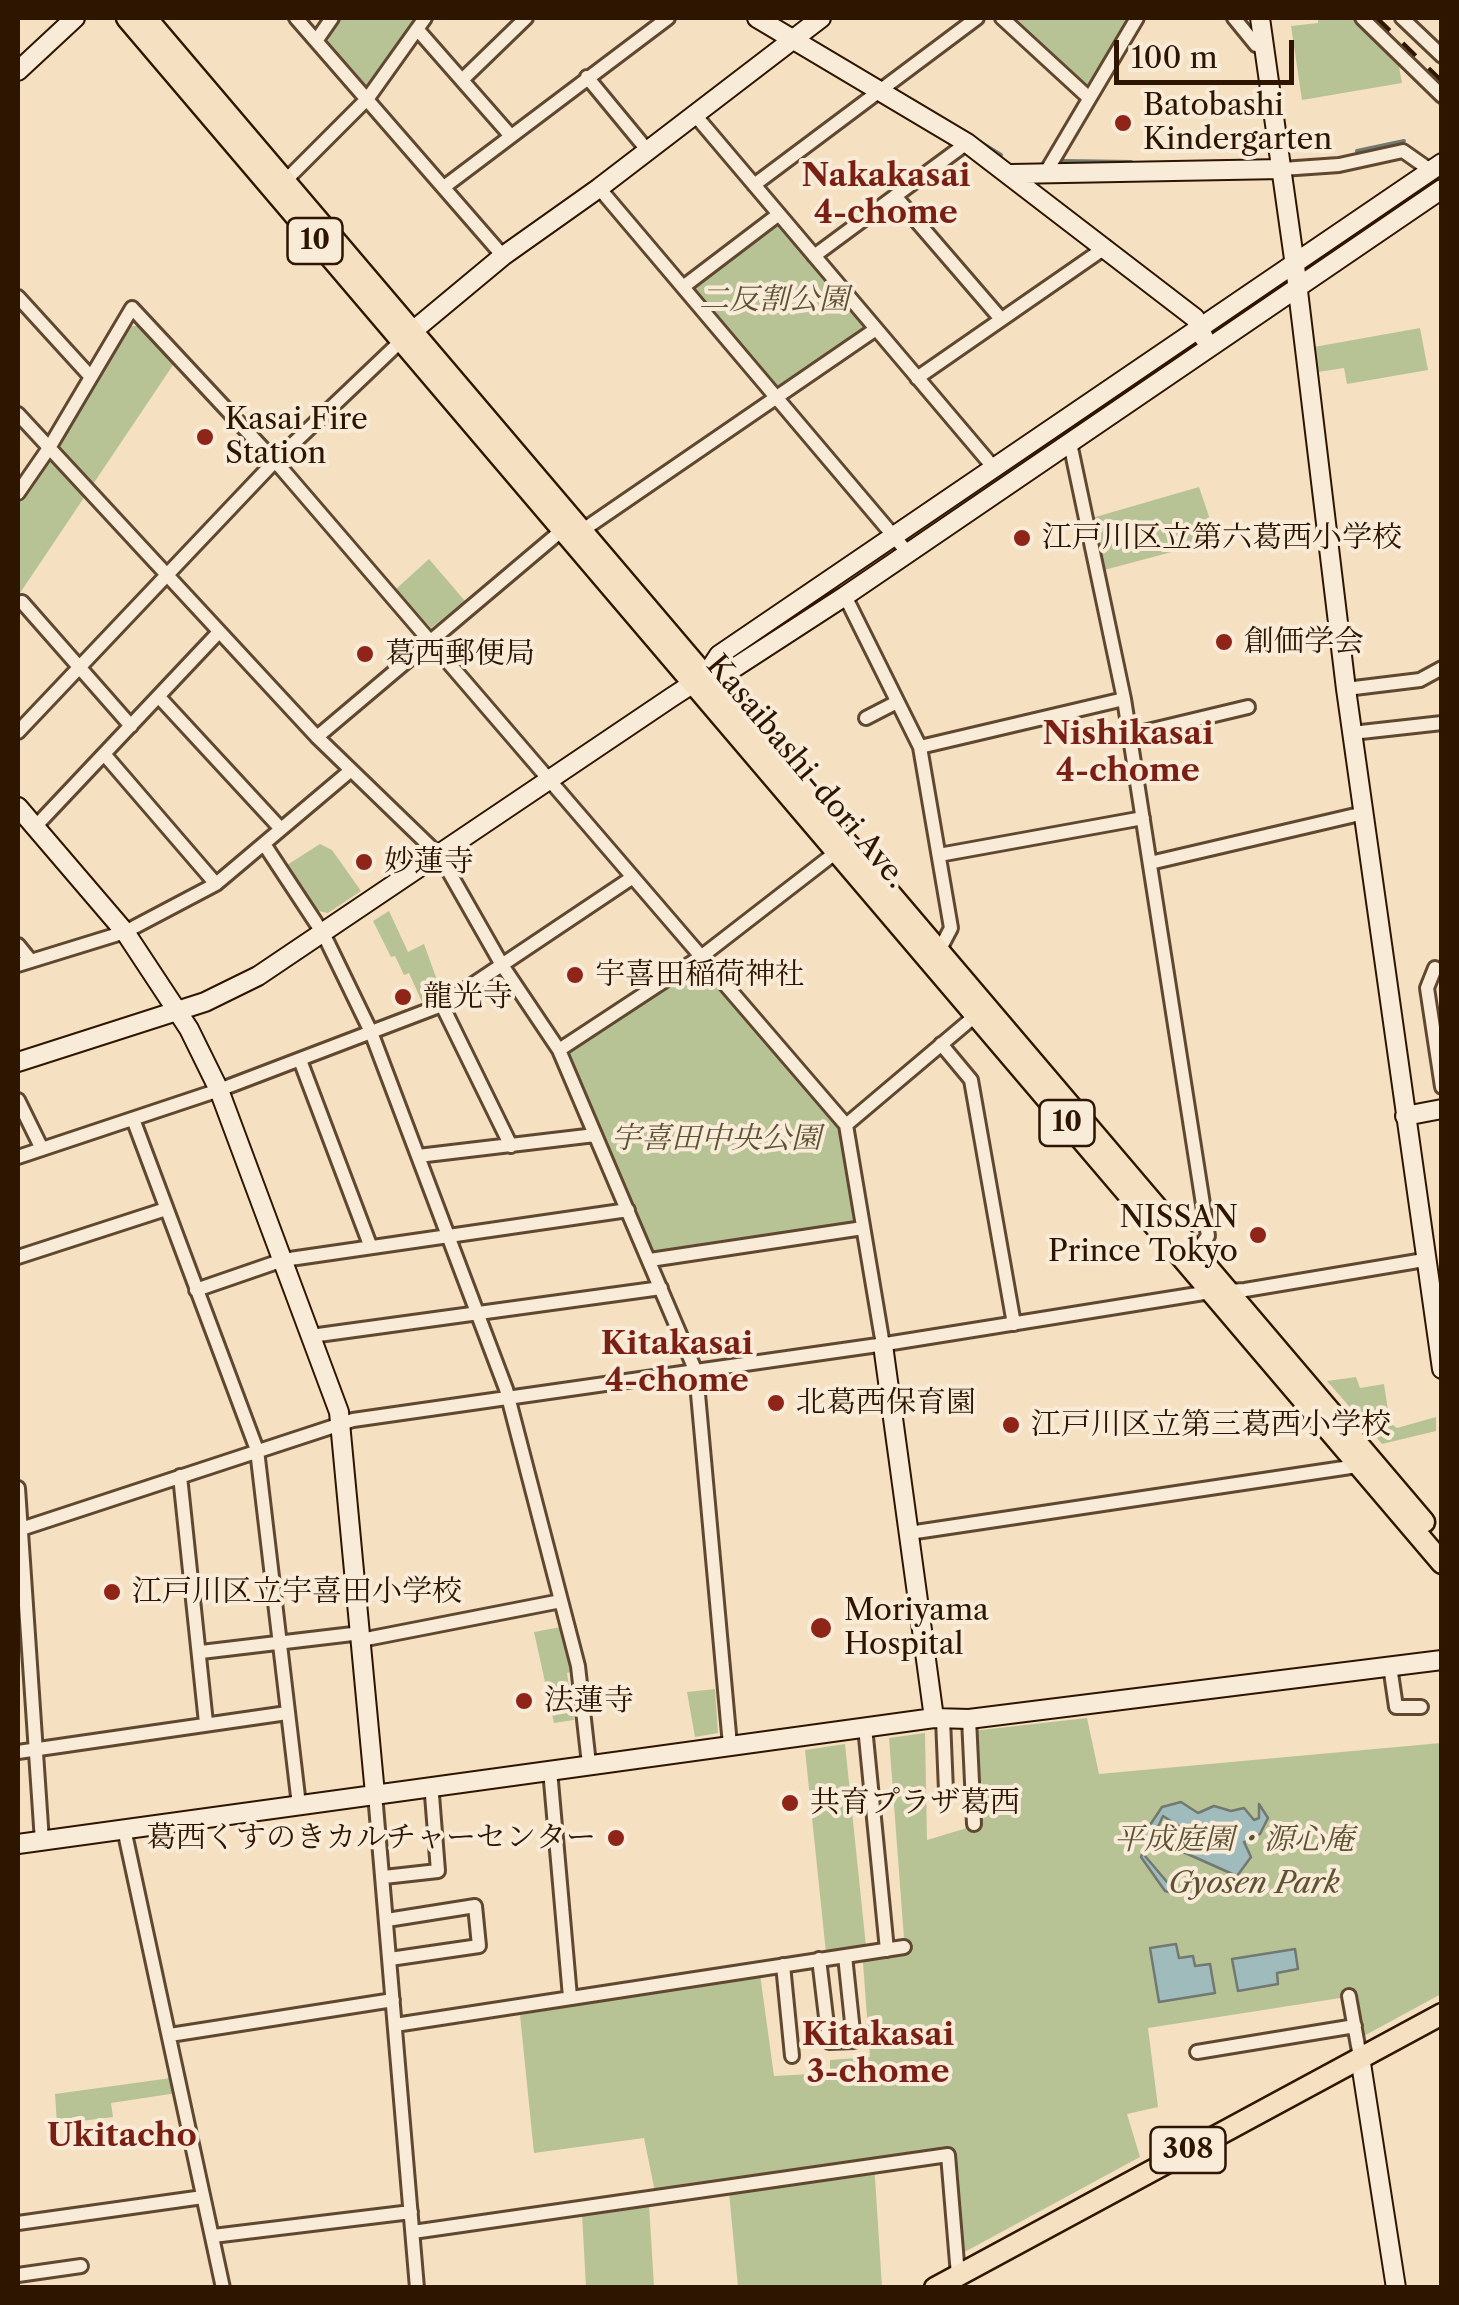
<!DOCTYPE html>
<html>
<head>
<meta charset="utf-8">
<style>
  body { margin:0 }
  #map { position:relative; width:1459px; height:2305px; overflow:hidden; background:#f5e0c1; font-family:"Libre Caslon Text",serif }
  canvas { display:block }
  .frame { position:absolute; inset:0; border:20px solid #2e1500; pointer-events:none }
  .scale { position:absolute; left:1114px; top:40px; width:180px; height:45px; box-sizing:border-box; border:5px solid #2e1500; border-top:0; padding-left:12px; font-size:30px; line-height:35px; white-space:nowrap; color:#2e1500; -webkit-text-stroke:8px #f8ebd7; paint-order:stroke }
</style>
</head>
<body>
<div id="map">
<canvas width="1459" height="2305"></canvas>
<div class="frame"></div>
<div class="scale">100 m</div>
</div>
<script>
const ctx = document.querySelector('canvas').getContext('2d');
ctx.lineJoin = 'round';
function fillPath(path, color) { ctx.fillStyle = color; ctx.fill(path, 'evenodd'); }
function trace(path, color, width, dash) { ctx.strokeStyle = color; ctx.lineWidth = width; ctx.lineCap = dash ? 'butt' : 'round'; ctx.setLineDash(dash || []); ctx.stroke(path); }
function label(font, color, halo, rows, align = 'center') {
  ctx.font = font + ' "Libre Caslon Text","Noto Serif JP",serif'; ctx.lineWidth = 8; ctx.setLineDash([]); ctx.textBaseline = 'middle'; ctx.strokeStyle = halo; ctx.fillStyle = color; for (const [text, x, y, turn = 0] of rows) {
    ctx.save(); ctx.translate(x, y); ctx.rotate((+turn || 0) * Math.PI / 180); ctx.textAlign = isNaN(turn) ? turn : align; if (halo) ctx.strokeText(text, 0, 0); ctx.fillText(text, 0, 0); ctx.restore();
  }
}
const green = new Path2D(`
  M340 18H418L372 87H364L326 44Z
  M1007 18H1132L1089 89Z
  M1318 18H1354L1398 61 1402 83 1302 100 1291 26 1318 23Z
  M775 224 781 225 864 324 863 329 783 387 777 386 695 290V284Z
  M127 326H139L175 362 18 596V501Z
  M1420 328 1428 370 1347 384 1344 368 1318 372 1314 347Z
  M1199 487 1217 540 1104 570 1092 518Z
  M429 559 465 601 431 628 396 589Z
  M320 844 332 850 361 891 328 913 318 911 287 865Z
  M389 911 408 952 424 944 442 994 422 1002 409 973 404 975 395 956 391 957 373 921Z
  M700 962 841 1128 858 1223 654 1254 568 1050Z
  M1356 1377 1360 1388 1384 1384 1390 1423 1397 1428 1436 1417V1431L1382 1444 1327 1381Z
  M561 1627 572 1671 567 1673 574 1720 554 1723 534 1632Z
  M715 1689 718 1733 695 1737 687 1692Z
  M1087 1718 1099 1774 1441 1743V1994L1362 2037 1353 1996 1148 2028 1158 2107 1127 2114 1140 2157 959 2255 949 2152 874 2162 882 2287H738L728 2182 655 2192 644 2138 534 2153 520 2015 760 1974 774 2076 830 2073V2060L870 2057 862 1949 826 1953 805 1750 845 1744 867 1956 905 1952 889 1738 925 1733 927 1840 977 1825 972 1731Z
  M171 2078 177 2093 111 2103 113 2117 57 2124 55 2094Z
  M649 2204 654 2287H586L582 2214Z`);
const water = new Path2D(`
  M1181 1802 1198 1813 1214 1806 1231 1811 1244 1808 1254 1820 1259 1818V1804L1268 1818 1260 1834 1244 1842 1251 1857 1237 1876 1183 1852 1180 1843 1196 1837 1163 1816 1145 1856 1173 1889 1172 1893 1165 1891 1141 1857 1146 1845 1144 1834 1162 1807Z
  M1176 1944 1179 1958 1193 1956 1195 1966 1210 1964 1215 1993 1159 2002 1150 1948Z
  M1295 1949 1298 1969 1277 1973 1278 1984 1238 1991 1232 1959Z`);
const stream = new Path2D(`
  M774 18 789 27
  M912 100 1001 155
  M1357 151 1404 141
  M1063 161 1131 162`);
const street = new Path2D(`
  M296 18 503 256
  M1002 18 1089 98
  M1234 18 1256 45 1264 44
  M1362 18 1442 96
  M1402 18 1442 56
  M417 29 510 135
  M316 41 332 18
  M587 77 648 151
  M462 80 526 18
  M695 115 994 468
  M1282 169 1339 165 1403 151 1430 170
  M1046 172 1137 18
  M285 181 368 98 425 18
  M754 185 977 18
  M444 187 668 18
  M599 188 908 553
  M895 196 1001 319
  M814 256 967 143
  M683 287 779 214
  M18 297 90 376
  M917 378 1106 247
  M18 414 317 737 440 856 502 965 559 1050 696 1372 730 1745
  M1070 443 1124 699 1208 1236 1192 1257
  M18 493 49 448 132 308 282 469 846 1125 883 1345
  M583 530 876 329
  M845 596 920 747 951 928 940 949
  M22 602 131 726
  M1346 689 1420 680 1442 668
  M159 697 281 829
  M866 718 897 702
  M18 732 275 461 400 342
  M1352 733 1442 723
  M1131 735 1248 707
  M317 737 561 531
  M920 747 1124 699
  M104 754 216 884
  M35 827 218 633
  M264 844 324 935 371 1032 506 1389 578 1666 589 1764
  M939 855 1143 818
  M1150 863 1364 813
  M18 945 31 961
  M18 965 125 932 216 884 350 771
  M1435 968 1427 988 1442 1087
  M442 1005 511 1146
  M941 1044 971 1080 1014 1324
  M559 1050 702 956 835 853
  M300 1060 370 1245
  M18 1100 42 1149
  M133 1119 257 1450 299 1805
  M846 1125 975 1016
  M418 1156 595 1135
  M18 1157 219 1090 442 1005 633 877
  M18 1257 166 1209
  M650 1260 863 1228
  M196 1290 283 1260 628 1210
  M311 1336 661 1288
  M180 1476 206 1723
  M18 1488 42 1841
  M18 1530 353 1420 892 1343 1210 1292 1245 1290 1424 1260
  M909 1533 1357 1466
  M361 1640 561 1601
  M201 1652 361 1633
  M1390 1666 1396 1707H1421
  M943 1719 946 1791
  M969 1719 974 1824
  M865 1727 887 1950
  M18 1752 287 1713
  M550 1770 570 1997
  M375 1794 417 2288
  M124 1829 223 2288
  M384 1877 438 1871 432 1795
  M387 1920 475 1906 479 1946 390 1959
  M819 1959 829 2042 854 2041 845 1956
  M783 1965 792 2056
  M1349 1996 1360 2057
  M395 2025 904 1947
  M170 2035 393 2000
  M1197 2052 1355 2026
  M18 2223 203 2197
  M413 2232 948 2155 958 2275
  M213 2236 411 2212
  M18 2275 81 2266`);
const secondary = new Path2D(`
  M757 18 967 143 1195 318 1204 338
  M1260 18 1295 266 1346 689 1442 1369
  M18 71 75 18
  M1011 174 1282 169
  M402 340 503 256 599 188 821 18
  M706 675 719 655 1442 163
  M18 807 125 932 189 1029 219 1090 339 1412 375 1794
  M18 1062 205 1002 258 976 672 697 706 675 731 670 845 596 1442 189
  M1405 1116 1442 1109
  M883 1345 934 1718
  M18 1844 934 1718 969 1719 1442 1660
  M1360 2057 1396 2288`);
const primary = new Path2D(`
  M127 18 1442 1563
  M146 18 1424 1522
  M935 2288 1442 2014`);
const rail = new Path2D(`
  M1377 18 1442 81`);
const markers = [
  [1123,123,10,"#8f2418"],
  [205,437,10,"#8f2418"],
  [1022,538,10,"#8f2418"],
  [1224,642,10,"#8f2418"],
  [365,654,10,"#8f2418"],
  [364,862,10,"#8f2418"],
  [575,975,10,"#8f2418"],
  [403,997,10,"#8f2418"],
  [1258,1235,10,"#8f2418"],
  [776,1403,10,"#8f2418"],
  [1011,1425,10,"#8f2418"],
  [112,1592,10,"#8f2418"],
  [821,1628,12,"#8f2418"],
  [524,1701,10,"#8f2418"],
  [790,1803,10,"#8f2418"],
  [616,1838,10,"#8f2418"]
];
const shields = [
  [315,241,55],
  [1067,1123,55],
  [1188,2150,75]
];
const shieldNames = [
  ["10",315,241],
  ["10",1067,1123],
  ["308",1188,2150]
];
const poiNames = [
  ["Batobashi",1143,106],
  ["Kindergarten",1143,140],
  ["Kasai Fire",225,420],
  ["Station",225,454],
  ["江戸川区立第六葛西小学校",1042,538],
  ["創価学会",1244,642],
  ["葛西郵便局",385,654],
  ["妙蓮寺",384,862],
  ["宇喜田稲荷神社",595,975],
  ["龍光寺",423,997],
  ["NISSAN",1238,1218,"right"],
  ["Prince Tokyo",1238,1252,"right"],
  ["北葛西保育園",796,1403],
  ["江戸川区立第三葛西小学校",1031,1425],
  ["江戸川区立宇喜田小学校",132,1592],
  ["Moriyama",844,1611],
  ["Hospital",844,1645],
  ["法蓮寺",544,1701],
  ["共育プラザ葛西",810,1803],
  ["葛西くすのきカルチャーセンター",596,1838,"right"]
];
const parkNames = [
  ["二反割公園",774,300],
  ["宇喜田中央公園",716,1139],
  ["平成庭園・源心庵",1234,1840],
  ["Gyosen Park",1254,1884]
];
const streetNames = [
  ["Kasaibashi-dori Ave.",806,772,50]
];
const neighbourhoodNames = [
  ["Nakakasai",886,177],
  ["4-chome",886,214],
  ["Nishikasai",1128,735],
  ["4-chome",1128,772],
  ["Kitakasai",677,1345],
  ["4-chome",677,1382],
  ["Kitakasai",878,2036],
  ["3-chome",878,2073],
  ["Ukitacho",122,2137]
];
fillPath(green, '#b8c395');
fillPath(water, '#a0bbbc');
trace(water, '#727971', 2.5);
trace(stream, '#727971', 4);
trace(street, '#604830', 18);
trace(secondary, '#2e1500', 22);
trace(primary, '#2e1500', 25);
trace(street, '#f8ebd7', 12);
trace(secondary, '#f8ebd7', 18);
trace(primary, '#f5e0c1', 20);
trace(rail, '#2e1500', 4, [18, 18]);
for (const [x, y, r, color] of markers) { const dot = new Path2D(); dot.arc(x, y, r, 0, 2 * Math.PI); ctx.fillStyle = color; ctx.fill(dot); trace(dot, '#f8ebd7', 4); }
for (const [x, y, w] of shields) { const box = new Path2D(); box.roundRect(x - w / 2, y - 23, w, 46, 8); ctx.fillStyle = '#f8ebd7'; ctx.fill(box); trace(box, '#2e1500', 2.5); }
label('bold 28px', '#2e1500', null, shieldNames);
label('30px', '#2e1500', '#f8ebd7', poiNames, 'left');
label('italic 30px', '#5e5234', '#f8ebd7', parkNames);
label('30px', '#2e1500', '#f8ebd7', streetNames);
label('bold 32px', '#7a1f14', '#f8ebd7', neighbourhoodNames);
</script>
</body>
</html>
